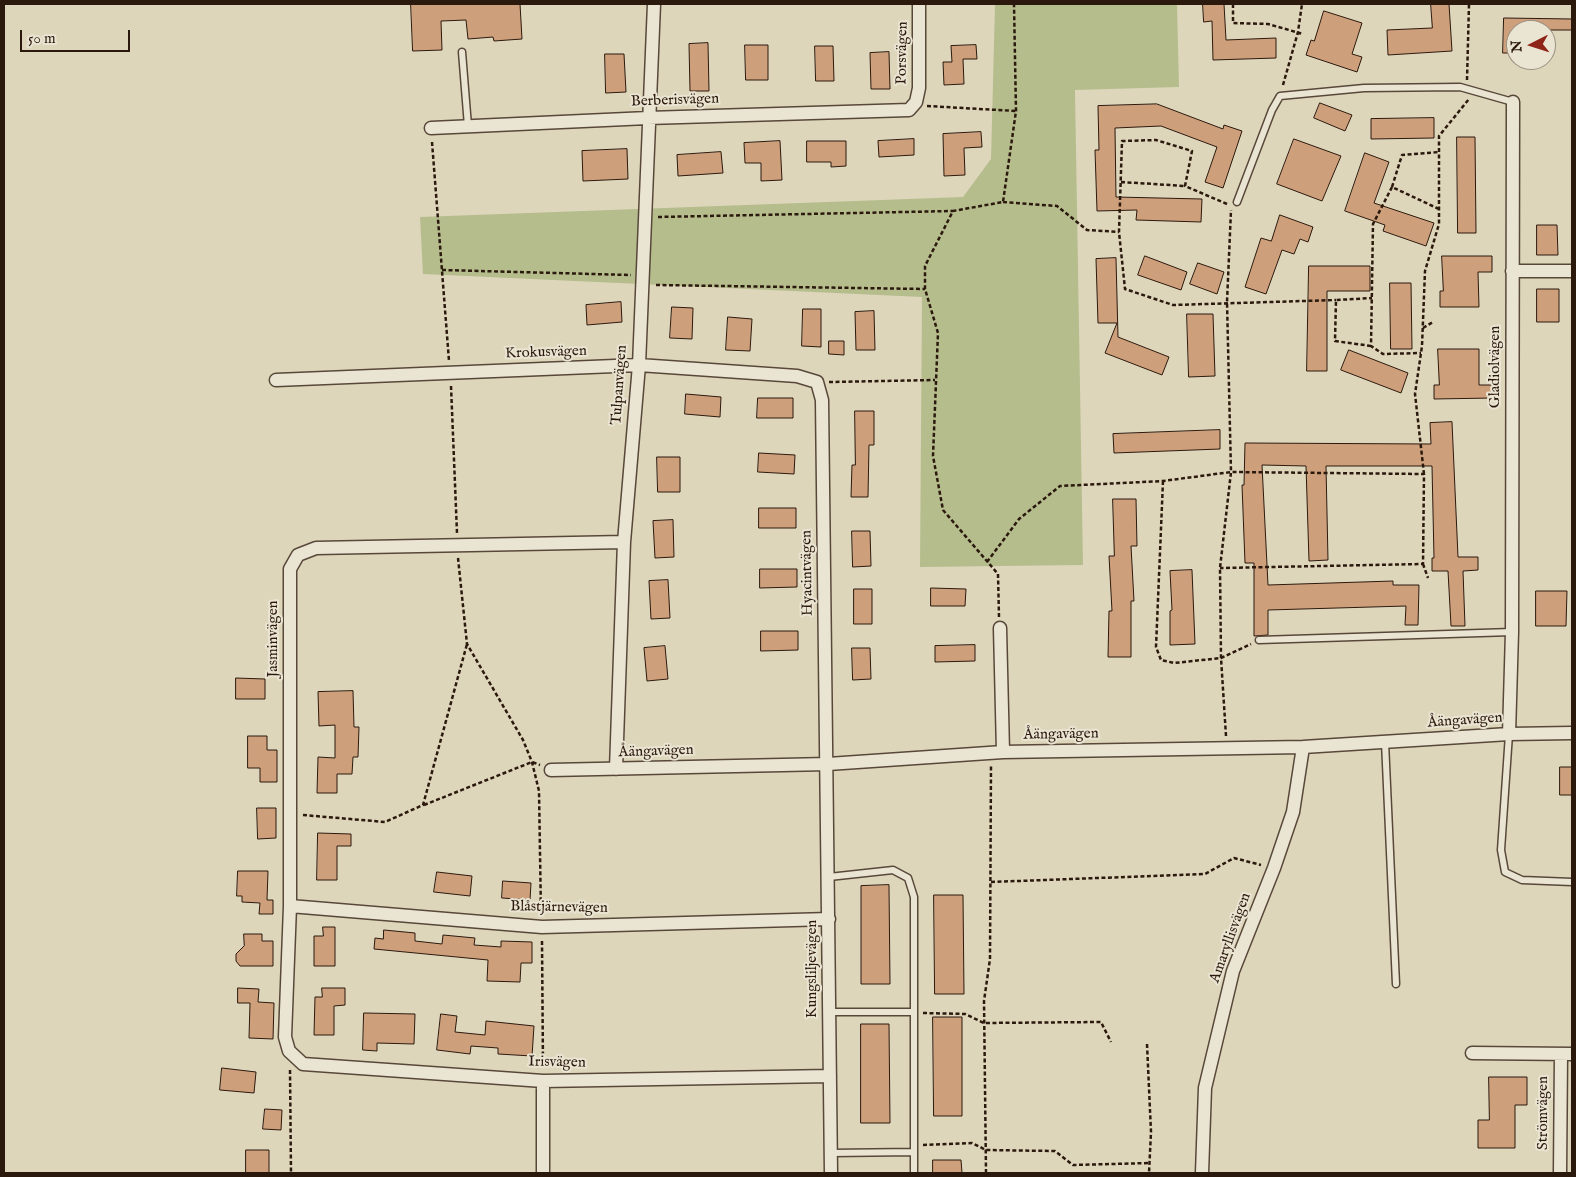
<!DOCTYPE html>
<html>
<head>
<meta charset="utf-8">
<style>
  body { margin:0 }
  #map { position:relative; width:1576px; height:1177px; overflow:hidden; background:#ded6bb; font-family:"IM FELL English",serif }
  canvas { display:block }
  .frame { position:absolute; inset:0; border:5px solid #2c190e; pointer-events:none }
  .north { position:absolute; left:1506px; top:20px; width:50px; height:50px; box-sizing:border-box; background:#eae4d3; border:1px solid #9e9384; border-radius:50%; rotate:265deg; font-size:14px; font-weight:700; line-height:20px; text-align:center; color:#2c190e }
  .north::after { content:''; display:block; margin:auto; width:18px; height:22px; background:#8f2418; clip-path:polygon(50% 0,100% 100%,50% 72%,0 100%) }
  .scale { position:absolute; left:20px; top:30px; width:110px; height:22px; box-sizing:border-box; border:2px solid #2c190e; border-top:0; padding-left:6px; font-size:15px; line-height:18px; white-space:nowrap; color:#2c190e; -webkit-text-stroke:4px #eae4d3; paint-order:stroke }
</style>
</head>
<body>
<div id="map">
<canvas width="1576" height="1177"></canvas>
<div class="frame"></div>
<div class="north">N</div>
<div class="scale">50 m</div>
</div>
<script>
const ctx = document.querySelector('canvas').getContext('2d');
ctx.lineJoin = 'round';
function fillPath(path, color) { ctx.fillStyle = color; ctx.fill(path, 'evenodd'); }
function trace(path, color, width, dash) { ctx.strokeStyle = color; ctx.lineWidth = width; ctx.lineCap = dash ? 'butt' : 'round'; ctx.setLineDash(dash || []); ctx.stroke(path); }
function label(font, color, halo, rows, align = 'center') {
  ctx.font = font + ' "IM FELL English",serif'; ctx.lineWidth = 4; ctx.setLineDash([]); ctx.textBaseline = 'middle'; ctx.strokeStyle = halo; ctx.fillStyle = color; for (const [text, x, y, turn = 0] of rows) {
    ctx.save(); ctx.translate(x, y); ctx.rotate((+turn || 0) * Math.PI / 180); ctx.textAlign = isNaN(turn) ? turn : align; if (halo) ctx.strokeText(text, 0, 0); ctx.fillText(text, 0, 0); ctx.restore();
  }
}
const green = new Path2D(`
  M995 4H1177L1179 87 1075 90 1083 565 920 567 922 297 423 274 420 217 963 197 991 159Z`);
const building = new Path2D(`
  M411 4H520L522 39 494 41 493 37 468 39 466 20 441 21 442 50 413 51Z
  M1203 4H1224L1226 40 1276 38V58L1213 60 1212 21 1204 22Z
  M1431 4H1449L1452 51 1388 55 1387 30 1432 28Z
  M1324 11 1362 23 1352 54 1362 57 1357 72 1306 55 1311 40 1314 41Z
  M1504 18 1572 19V30H1516V53H1503Z
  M708 43 709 91H690L689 44Z
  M745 45H768V80H746Z
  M976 45 977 59H963L964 84 944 85 943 62H952L951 46Z
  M815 46H833L834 81H816Z
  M889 52 890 89H871L870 53Z
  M605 54H624L626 92 606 93Z
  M1320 103 1352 115 1345 131 1314 118Z
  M1157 104 1223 129 1224 125 1242 131 1223 188 1205 182 1217 147 1161 126 1115 128 1116 197 1202 199 1201 222 1136 220 1137 210 1097 211 1095 150H1099L1098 106Z
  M1434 118V138L1371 139V119Z
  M981 132 982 147 964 148 965 175 944 176 943 134Z
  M1457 137H1475L1476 233H1458Z
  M914 139V155L879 157 878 141Z
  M1294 139 1341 156 1322 201 1277 184Z
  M780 141 782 180 761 181V163H745L744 143Z
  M807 141H846V166L831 167V162H807Z
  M627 149 628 179 583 181 582 151Z
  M721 152 723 173 678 176 677 155Z
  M1365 153 1389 162 1374 203 1434 223 1426 246 1383 231 1385 225 1345 211Z
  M1280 215 1313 227 1308 242 1300 239 1294 254 1282 250 1266 294 1245 287 1261 238 1271 241Z
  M1537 225H1557L1558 255H1537Z
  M1145 256 1187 272 1181 290 1138 275Z
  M1442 256H1492V272H1478L1479 307H1440V291H1443Z
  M1116 258 1118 337 1169 357 1162 375 1105 353 1117 323H1098L1096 259Z
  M1198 263 1224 272 1217 294 1190 284Z
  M1309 266H1370V291H1327V371H1307Z
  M1390 283H1411L1412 349H1391Z
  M1537 289H1559V322H1537Z
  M621 302 622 322 587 325 586 305Z
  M672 307 693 308 692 339 670 338Z
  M803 309H821V347L802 346Z
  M874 311 875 350H856L855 312Z
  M1187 314H1213L1215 376 1189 377Z
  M728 317 752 319 750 351 726 350Z
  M829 341H844V355L829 354Z
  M1438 349H1479V385H1493V398L1434 399V385H1439Z
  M1349 350 1408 373 1401 393 1341 370Z
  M686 394 721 397 720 417 685 414Z
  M758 398H793V418H757Z
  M855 411H874V445H869L868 497H851L852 465H855Z
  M1452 422 1458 557H1478V570L1463 571 1465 626H1451L1448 571H1432V558H1434L1432 466H1326L1328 560 1309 561 1306 466 1262 465 1268 585 1393 581V585H1419L1418 625H1405L1406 606 1268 610V635L1254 636V563H1245L1242 485H1244L1245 443 1431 444 1430 423Z
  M1220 430V449L1114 453 1113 434Z
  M759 453 795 455 794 474 758 472Z
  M657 457H680V492H658Z
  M1113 499H1136L1137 546H1131L1134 601H1131V657H1108L1109 611H1112L1109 556H1114Z
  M759 508H796V528H759Z
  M673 520 674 557 655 558 653 521Z
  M852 531H870L871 566 853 567Z
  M760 569H797V587L760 588Z
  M1192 570 1195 644 1170 645V611L1172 610 1170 571Z
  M668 580 670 618 651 619 649 581Z
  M931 588 966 589 965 606H931Z
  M854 589H872V624H854Z
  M1536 591H1567L1566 626H1536Z
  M761 631H798V650L761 651Z
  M975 645V661L935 662V646Z
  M665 646 668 679 647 681 644 648Z
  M852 648H870L871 679 853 680Z
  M236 678 265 679V699H236Z
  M353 691 354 727H359L358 757H353L352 774H337V793H317L318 757 335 758V725L319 726 318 692Z
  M248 736H267V750H277V782H260V768H248Z
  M1560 767H1572V795H1560Z
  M257 808H276V838L258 839Z
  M318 833 351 834V846H337V880H317Z
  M238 871H268L267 900H273V914H259L260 903 242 902V896H237Z
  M437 872 472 876 470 896 434 892Z
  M503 881 531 883 530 900 502 898Z
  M889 885 890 984H861V886Z
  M934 895H963L964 994H935Z
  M323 927H335V966H314V936H323Z
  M384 930 415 933V941L442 944 443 935 475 938 474 945 501 947V941L532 942V963H521L520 982 487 981 488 960 374 949 375 938 383 939Z
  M244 934H262V941H273V966H240L236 961V954L244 946Z
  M238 988 259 989 258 1002 274 1003 273 1039 249 1038 250 1003H238Z
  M322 988H345V1005L334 1006V1035H314L315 997H322Z
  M364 1013 415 1014 414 1044 377 1043V1051L363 1050Z
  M441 1014 457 1016 455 1032 485 1035 486 1021 534 1026 532 1056 498 1054V1048L471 1046 470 1054 437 1050Z
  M933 1017H962V1116H934Z
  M861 1024H889L890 1123H861Z
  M222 1068 256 1072 254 1093 220 1090Z
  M1489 1077H1527V1105H1515V1148H1478V1120H1489Z
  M265 1109 282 1110 281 1130 263 1129Z
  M246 1150H269V1173H246Z
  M933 1160H961L962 1173H933Z`);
const path = new Path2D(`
  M1233 4V23L1268 24 1303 34
  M1467 80 1469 4
  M1283 85 1298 32 1302 4
  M927 106 1016 111
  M432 142 449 361
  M1121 182 1185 186
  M1392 187 1373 224 1371 346 1383 354 1421 353
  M1003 202 1057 206 1087 230 1119 232
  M1227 204 1185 186 1192 151 1156 140 1122 141 1119 232 1125 289 1173 305 1336 300
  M1439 209 1392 187 1402 155 1439 152
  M658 217 953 211
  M442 270 631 275
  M656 285 925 289
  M1423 328 1433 322
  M1371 346 1335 341 1336 300 1372 298
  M829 382 935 380
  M451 386 457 533
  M1424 474 1415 394 1422 346 1425 271 1439 224V136L1469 99
  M1163 481 1156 647 1161 660 1174 663 1221 658 1251 644
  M458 558 467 644 523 740 532 762 539 791 541 915
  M987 562 1019 519 1060 486 1163 481 1231 472 1424 474 1423 564 1220 568
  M1423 564 1428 578
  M999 617 998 574 943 510 933 456 938 333 925 289V266L953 211 1003 202 1016 111 1014 4
  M1226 736 1221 658 1220 568 1231 472 1227 302 1231 210
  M424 805 532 762 540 765
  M303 815 385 822 423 805 467 644
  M991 882 1205 874 1234 858 1261 865
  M542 941 543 1067
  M923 1013 965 1014 984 1023 1101 1022 1111 1042
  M1147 1044 1151 1132 1149 1173
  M290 1070 291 1173
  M923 1145 972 1143 986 1150 1055 1151 1073 1165 1150 1163
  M986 1173 984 1001 990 959 991 765`);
const lane = new Path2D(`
  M462 52 468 126
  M1237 202 1272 110 1280 96 1364 88 1460 87 1513 102
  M1259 640 1512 632
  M1509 734 1501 850 1505 872 1522 880 1572 882
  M1385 742 1396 984
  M829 877 893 870 908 878 914 897V1173
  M829 1012H914
  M831 1153 914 1152`);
const street = new Path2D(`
  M431 128 648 118 909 110 916 102 919 88V4
  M1512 271H1572
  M276 380 639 365 797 376 817 382 822 400 831 1173
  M624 542 316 548 298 555 290 569V906L285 1037 289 1051 303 1064 543 1081 830 1076
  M1000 628 1003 752
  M1509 734 1512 632 1513 102
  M616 769 624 542 639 365 654 4
  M551 770 828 764 1003 752 1303 747 1509 734 1572 733
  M290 906 542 927 829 919
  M1472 1053 1572 1054
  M543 1081V1173
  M1202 1173 1205 1088 1233 971 1274 868 1293 812 1303 747
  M1560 1173 1561 1054`);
const streetNames = [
  ["Porsvägen",903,53,-89],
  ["Berberisvägen",675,101,-2],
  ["Krokusvägen",546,353,-2],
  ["Gladiolvägen",1496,367,-90],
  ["Tulpanvägen",620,385,-86],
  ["Hyacintvägen",808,573,-91],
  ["Jasminvägen",274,639,-90],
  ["Åängavägen",1465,721,-4],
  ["Åängavägen",1061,735,-1],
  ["Åängavägen",656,752,-2],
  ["Blåstjärnevägen",559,908,1],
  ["Amaryllisvägen",1231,938,-70],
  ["Kungsliljevägen",813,969,-90],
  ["Irisvägen",557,1063,1],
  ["Strömvägen",1544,1113,-90]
];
fillPath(green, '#b5bd8d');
fillPath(building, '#cd9f7b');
trace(building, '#2c190e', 1);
trace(lane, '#584839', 9);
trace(street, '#584839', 15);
trace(path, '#2c190e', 2.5, [4, 2.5]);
trace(lane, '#eae4d3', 6);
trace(street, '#eae4d3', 12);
label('15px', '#2c190e', '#eae4d3', streetNames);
</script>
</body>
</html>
